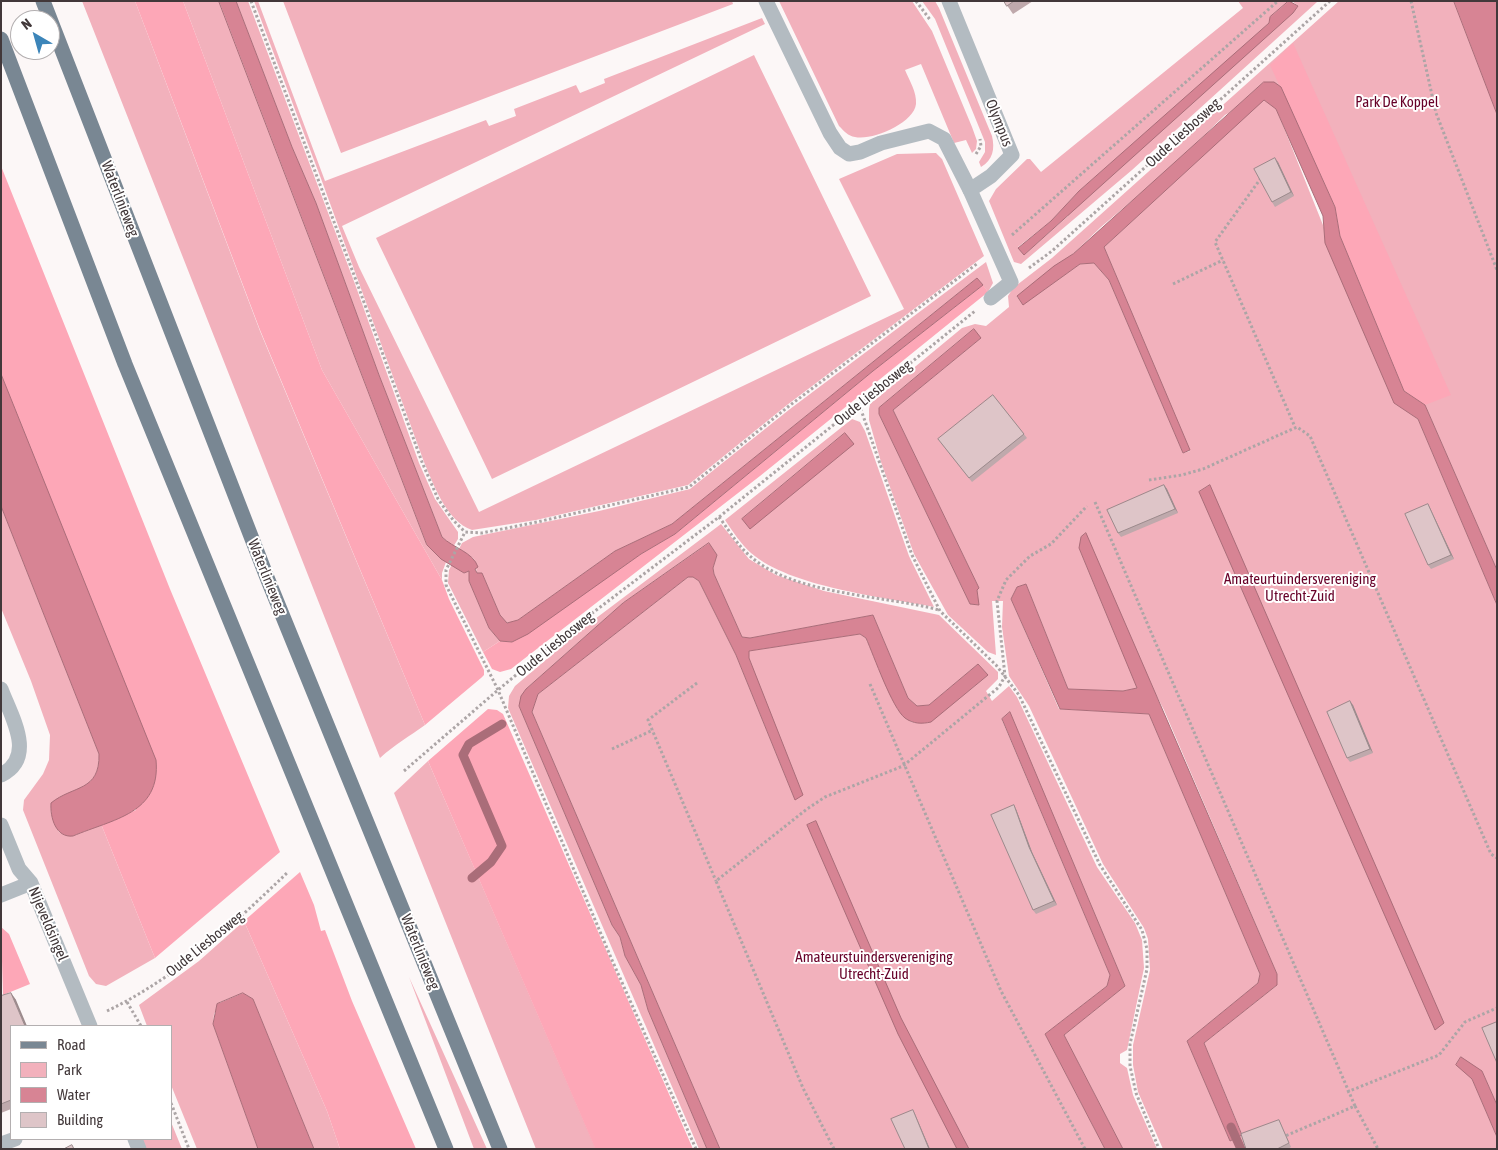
<!DOCTYPE html>
<html>
<head>
<meta charset="utf-8">
<style>
  body { margin:0 }
  #map { position:relative; width:1498px; height:1150px; overflow:hidden; background:#fcf7f7; font-family:"Asap Condensed",sans-serif }
  canvas { display:block }
  .frame { position:absolute; inset:0; border:2px solid #42383a; pointer-events:none }
  .legend { position:absolute; left:10px; top:1025px; width:162px; height:115px; box-sizing:border-box; background:#fff; border:1px solid #b3afb0; margin:0; padding:6px 9px; list-style:none; font-size:15px; color:#42383a }
  .legend li { display:flex; align-items:center; gap:10px; height:25px }
  .legend b { width:25px; border:1px solid #b3afb0 }
  .north { position:absolute; left:10px; top:10px; width:50px; height:50px; box-sizing:border-box; background:#fff; border:1px solid #b3afb0; border-radius:50%; rotate:322deg; font-size:14px; font-weight:700; line-height:20px; text-align:center; color:#42383a }
  .north::after { content:''; display:block; margin:auto; width:18px; height:22px; background:#3c85b9; clip-path:polygon(50% 0,100% 100%,50% 72%,0 100%) }
</style>
</head>
<body>
<div id="map">
<canvas width="1498" height="1150"></canvas>
<div class="frame"></div>
<ul class="legend">
<li><b style="height:6px;background:#798793"></b>Road</li>
<li><b style="height:14px;background:#f2b1bc"></b>Park</li>
<li><b style="height:14px;background:#d78494"></b>Water</li>
<li><b style="height:14px;background:#dec5c8"></b>Building</li>
</ul>
<div class="north">N</div>
</div>
<script>
const ctx = document.querySelector('canvas').getContext('2d');
ctx.lineJoin = 'round';
function fillPath(path, color) { ctx.fillStyle = color; ctx.fill(path, 'evenodd'); }
function trace(path, color, width, dash) { ctx.strokeStyle = color; ctx.lineWidth = width; ctx.lineCap = dash ? 'butt' : 'round'; ctx.setLineDash(dash || []); ctx.stroke(path); }
function label(font, color, halo, rows, align = 'center') {
  ctx.font = font + ' "Asap Condensed",sans-serif'; ctx.lineWidth = 4; ctx.setLineDash([]); ctx.textBaseline = 'middle'; ctx.strokeStyle = halo; ctx.fillStyle = color; for (const [text, x, y, turn = 0] of rows) {
    ctx.save(); ctx.translate(x, y); ctx.rotate((+turn || 0) * Math.PI / 180); ctx.textAlign = isNaN(turn) ? turn : align; if (halo) ctx.strokeText(text, 0, 0); ctx.fillText(text, 0, 0); ctx.restore();
  }
}
const green = new Path2D(`
  M82 1H135L260 331 425 725C410 736 394 745 380 758Z
  M183 1H219L427 545 446 562 442 573V580L322 370Z
  M236 1H248L355 284 419 463 435 499 458 532V539L453 547 442 537 379 375 316 203 292 147Z
  M254 1H258L325 181 486 120 489 126 516 116 514 109 576 85 580 93 605 83 604 79 762 18 765 24 342 226 359 267 479 512 904 309 839 179 897 154 936 153 942 159 984 256 787 405 688 485 536 520 472 530C446 521 434 485 424 462L323 184Z
  M283 1H732L733 4 341 153Z
  M779 1H912L932 31 972 127 977 141 976 149 972 153 966 140 954 143 921 64 905 70C909 80 917 92 916 104 914 123 872 141 855 137 848 136 844 131 839 126Z
  M922 1H935L939 8 992 136C995 149 993 160 981 167L979 162 985 152V142L935 19Z
  M1238 1H1289L1270 17 1269 23 1239 51 1079 191 1051 221 1018 247 1024 255 1068 216 1067 214 1298 6 1292 1 1317 2 1132 170 1021 264 1014 262 989 201 996 189 1027 159H1030L1041 172 1243 8Z
  M1339 1H1497V570L1425 405 1404 391 1340 236 1335 207 1281 87 1225 115 1173 166 1101 227 1073 254 1017 297 1023 304 1080 264 1094 263 1109 280 1183 453 1190 451 1104 247 1259 103 1264 100 1276 108 1394 402 1418 419 1497 605V1105L1482 1071 1472 1079 1497 1137V1149H1163L1138 1092 1133 1065V1045L1150 970 1148 939 1144 928 1103 864 1029 706 1009 676 1002 627 1003 601H992L996 655 988 652 948 615 914 554 881 462 869 420V409L870 404 962 328 975 324 986 326 1009 307 1008 296 1013 288 1052 258ZM981 338 893 410 979 588 977 590 978 605 970 604 879 414ZM1079 548 1164 710 1277 974 1276 986 1204 1043 1242 1134 1230 1141 1187 1041 1258 983 1260 974 1149 714 1059 709 1011 599 1017 587 1026 584 1068 689 1123 691 1138 688Z
  M754 55 871 296 492 479 376 238Z
  M986 262 993 283 988 292 977 278 672 524 615 551 518 620 510 623 505 622 500 615 482 573H477L474 559 459 549 462 543 473 537 599 511 690 489 790 409Z
  M852 419 860 422 865 431 909 556 934 607C883 597 790 587 751 553 741 544 733 532 725 520Z
  M1 506 99 754C100 792 73 785 52 803L51 812 59 832 73 836 101 824 155 958 106 986 96 984 89 976 23 810 24 800 43 774 49 760 50 735 31 681 1 608Z
  M721 524 749 559 776 575 824 591 939 615 998 672V679L986 691 992 701 1009 686 1017 697 1097 867 1135 923 1142 940 1144 968 1127 1050 1120 1054V1063L1127 1068 1133 1095 1157 1149H1123L1064 1035 1125 986 1010 713 1002 720 1110 975 1107 986 1045 1034 1105 1149H720L532 712 538 694 688 577H693L699 581 736 655 795 800 749 658V651L860 634 866 638 898 710 911 722 919 723 970 690 987 675 978 664 929 705 917 706 908 698 873 615 750 638 742 637 714 574 713 568 717 555 709 543 623 603 526 689 519 706 612 925 620 937 625 956 641 985 648 1010 707 1149H699L508 708 509 696 515 686 587 625Z
  M452 564 464 573 469 571 471 574 469 581 489 628 500 641 483 652 448 583 449 570Z
  M428 761 596 1149H536L394 793Z
  M244 921 327 1111 340 1149H314L253 999 243 993 220 1002 214 1014 213 1024 258 1149H197L171 1085V1026H147L139 1005 199 961Z
  M409 977 487 1149H474Z
  M171 1122 182 1149H146L142 1139H171Z`);
const forest = new Path2D(`
  M135 1H183L322 370 442 580 449 599 484 670V675L481 678 425 725 260 330Z
  M1293 43 1451 395 1425 405 1404 391 1340 236 1335 207 1270 65Z
  M1 166 170 589 280 852 155 958 101 824 136 810 64 533 1 374Z
  M983 285 988 292 760 476 511 669 500 672 492 669 483 652 500 641 512 642 641 554 675 534 873 371Z
  M488 709 497 710 503 714 693 1149 595 1148 428 761Z
  M300 872 314 905 321 931 325 930 352 1001 416 1149H340L327 1111 244 921Z
  M1 927 9 934 30 984 3 995Z`);
const water = new Path2D(`
  M219 1H236L292 147 316 203 379 375 442 537C453 548 473 552 478 567L475 569 477 573H482L500 615 507 623 518 620 615 551 672 524 977 278 983 285 873 371 675 534 641 554 528 634 512 642 500 641 489 628 469 581V571L464 573 441 559 427 545Z
  M1289 1 1298 6 1293 13 1024 255 1018 248 1051 221 1079 191 1269 23 1270 17Z
  M1454 1H1497V114Z
  M1264 82H1274L1281 87 1335 207 1340 236 1404 391 1425 405 1497 570V605L1418 419 1394 403 1325 243 1323 216 1276 109 1264 100 1104 247 1190 450 1183 453 1109 280 1094 263 1080 264 1023 305 1017 296 1054 266 1073 254Z
  M974 329 981 338 893 410 979 588 977 590 979 605 970 604 879 414V408Z
  M1 374 156 760C161 814 113 819 73 836 56 838 50 818 51 803 73 785 100 792 99 754L1 506Z
  M845 433 854 444 750 529 742 519Z
  M1210 485 1444 1023 1435 1030 1199 492Z
  M1086 533 1277 974V985L1204 1043 1242 1135 1230 1141 1187 1041 1258 983 1260 974 1149 714 1060 709 1011 599 1017 587 1026 584 1068 689 1123 691 1137 688 1079 548 1081 537Z
  M709 543 717 555 713 568 714 574 742 637 750 638 873 615 908 698 917 706 929 705 978 664 988 675 931 722C922 724 913 724 905 718 892 708 874 656 866 638L860 634 749 651V658L803 795 795 800 736 655 699 581 693 577H688L538 694 532 712 720 1149H707L648 1010 641 985 625 956 620 937 612 925 519 706 521 696 526 689 623 603Z
  M1010 712 1125 986 1064 1035 1123 1149H1105L1045 1034 1107 986 1110 975 1002 719Z
  M816 821 901 1018 969 1149H957L898 1034 807 825Z
  M243 993 253 999 314 1149H258L213 1024 217 1004Z
  M1461 1057 1482 1071 1497 1105V1137L1472 1079 1456 1065Z`);
const stream = new Path2D(`
  M472 878 491 862 502 846 463 755 469 744 502 724
  M1231 1127 1241 1149`);
const path = new Path2D(`
  M251 1 357 283 422 462 438 499 453 520 465 532
  M916 1 931 21
  M1411 1 1436 113 1497 270
  M976 154 981 146 980 139
  M1261 178 1215 242 1295 427
  M1012 235 1278 1
  M1029 268 1052 251 1330 1
  M1173 284 1223 260
  M859 404 912 555 940 611 996 665 1019 695 1100 865 1142 930 1147 949V969L1130 1044V1066L1136 1093 1159 1149
  M1149 480 1182 475 1203 469 1297 427 1310 436 1491 854 1497 858
  M1095 502 1355 1106 1283 1137
  M719 517C729 530 737 545 750 556 793 595 884 595 939 610
  M697 683 648 720 716 881
  M870 684 1001 991 1085 1149
  M612 749 653 730
  M404 771 498 690 570 630 719 517 975 311
  M127 1002 141 1026
  M107 1011C176 978 234 924 288 872
  M1347 1092 1439 1055 1465 1022 1497 1008
  M171 1103 189 1149
  M1355 1106 1378 1149
  M696 1149 612 960 498 690 446 585V570L465 532 482 533 537 522 689 487 789 406 978 263
  M834 1149 803 1088 716 881 807 809 825 797 903 766 999 687 1005 676 997 601 1006 580 1030 556 1051 544 1087 506`);
const service = new Path2D(`
  M766 1 830 133 840 148 849 154 860 152 881 143 929 131 944 139 970 190`);
const minor = new Path2D(`
  M949 1 1012 155 991 176 970 190 1011 282 991 298
  M1 689C11 716 37 757 1 775
  M1 825 19 869 31 883 90 1026
  M1 895 31 883
  M135 1139 139 1149
  M1 1144 15 1139`);
const primary = new Path2D(`
  M43 1 268 580 500 1149
  M1 39 125 364 446 1149`);
const wall = new Path2D(`
  M1004 1H1033L1013 14Z
  M1278 162 1294 196 1275 207 1272 202Z
  M993 395 1027 438 972 482 941 443Z
  M1164 485 1167 489 1178 513 1121 537 1118 533Z
  M1428 504 1430 508 1454 559 1431 569 1428 565Z
  M1353 705 1373 753 1350 762 1347 758Z
  M1016 809 1032 852 1057 905 1036 914 1033 910Z
  M11 993 16 1000 11 1026V1109L1 1113V996Z
  M1279 1120 1281 1124 1291 1147 1288 1149H1246Z`);
const shadedWall = new Path2D(`
  M1275 158 1278 162 1294 196 1291 192Z
  M1164 485 1167 489 1178 513 1175 509Z
  M1428 504 1430 508 1454 559 1451 555Z
  M1350 701 1353 705 1373 753 1370 749Z
  M1014 805 1016 809 1032 852 1057 905 1054 901 1029 847Z
  M11 993 16 1000 27 1026H25Z
  M913 1110 915 1114 930 1149H929Z`);
const building = new Path2D(`
  M1004 1H1014L1007 6Z
  M1275 158 1291 192 1272 202 1254 169Z
  M993 395 1024 434 969 478 938 439Z
  M1164 485 1175 509 1118 533 1107 510Z
  M1428 504 1451 555 1428 565 1405 514Z
  M1350 701 1370 749 1347 758 1327 712Z
  M1014 805 1029 847 1054 901 1033 910 991 815Z
  M11 993 25 1026H11V1100L1 1104V996Z
  M1497 1022V1063L1482 1028Z
  M913 1110 929 1149H905L891 1119Z
  M1279 1120 1289 1143 1277 1149H1246L1241 1134Z
  M72 1145 74 1149H64Z`);
const parkNames = [
  ["Park De Koppel",1397,102],
  ["Amateurtuindersvereniging",1300,579],
  ["Utrecht-Zuid",1300,596],
  ["Amateurstuindersvereniging",874,957],
  ["Utrecht-Zuid",874,974]
];
const streetNames = [
  ["Olympus",999,123,68],
  ["Oude Liesbosweg",1183,133,-42],
  ["Waterlinieweg",120,199,69],
  ["Oude Liesbosweg",873,393,-39],
  ["Waterlinieweg",267,577,68],
  ["Oude Liesbosweg",555,644,-39],
  ["Nijeveldsingel",48,924,67],
  ["Oude Liesbosweg",205,944,-39],
  ["Waterlinieweg",420,952,68]
];
fillPath(green, '#f2b1bc');
fillPath(forest, '#fda7b7');
fillPath(water, '#d78494');
trace(water, '#aa6d79', 1);
trace(stream, '#aa6d79', 9);
trace(path, '#aca5a6', 3, [2.5, 2.5]);
trace(service, '#b3bbc1', 15);
trace(minor, '#b3bbc1', 15);
trace(primary, '#798793', 15);
fillPath(wall, '#bfa9ac');
fillPath(shadedWall, '#9b8a8c');
fillPath(building, '#dec5c8');
trace(building, '#9b8a8c', 1);
label('15px', '#670028', '#fff', parkNames);
label('15px', '#42383a', '#fff', streetNames);
</script>
</body>
</html>
